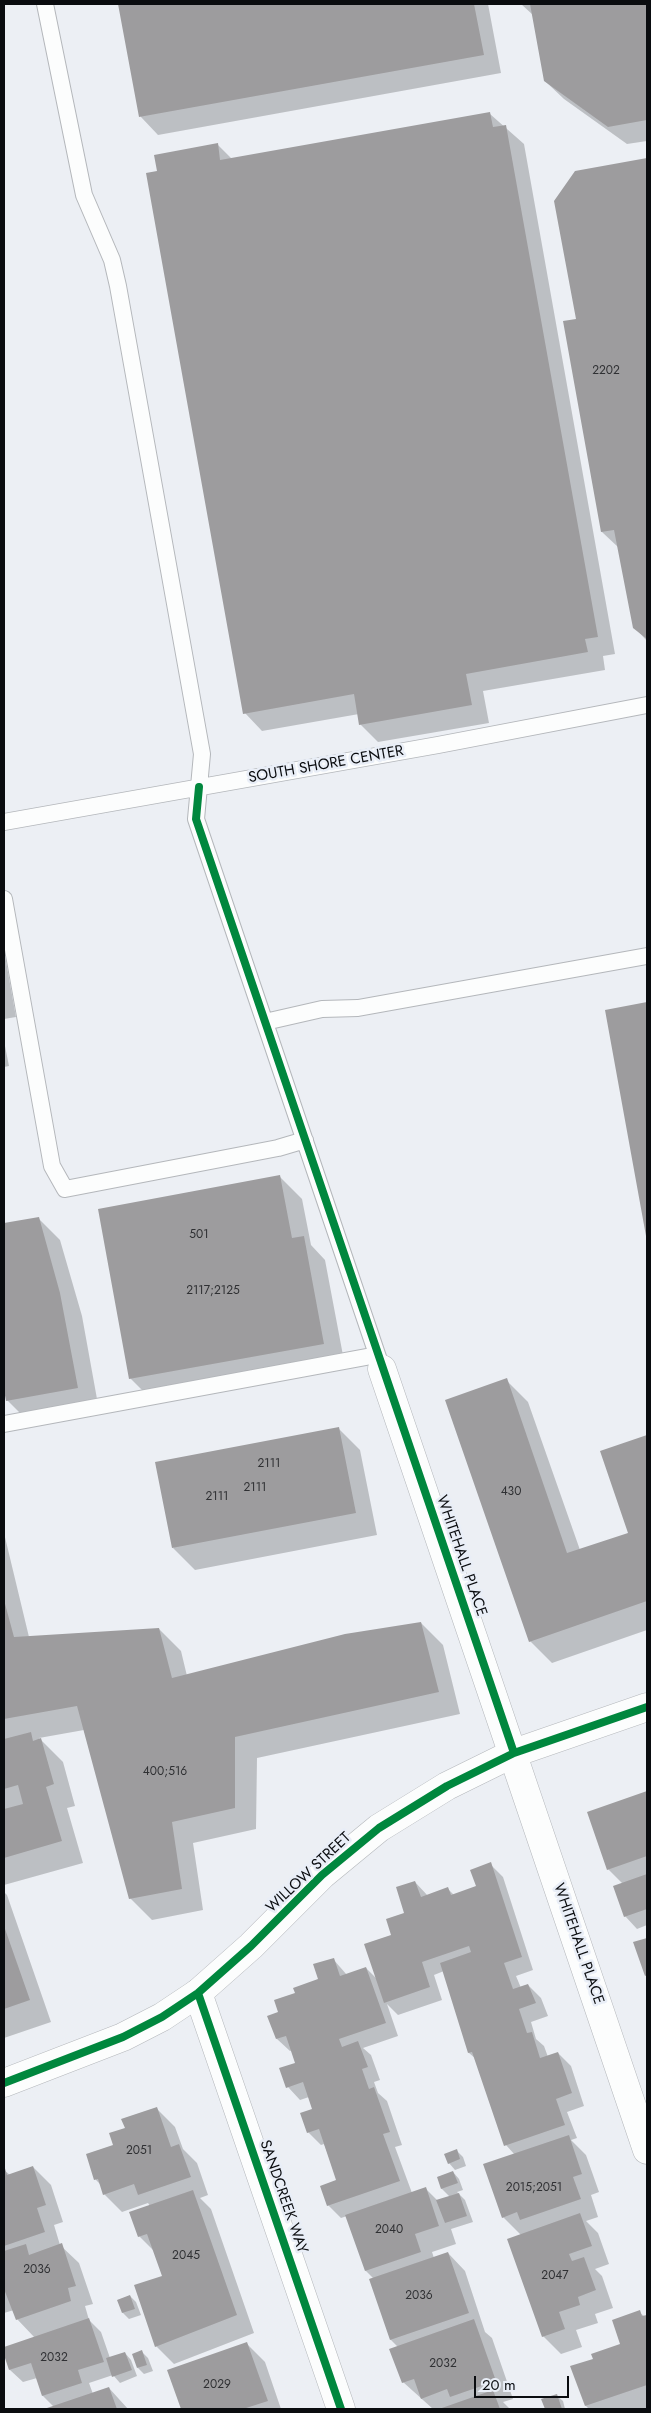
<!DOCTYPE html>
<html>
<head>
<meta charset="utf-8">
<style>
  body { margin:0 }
  #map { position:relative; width:651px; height:2413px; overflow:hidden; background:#eceff4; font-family:Jost,sans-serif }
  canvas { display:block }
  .frame { position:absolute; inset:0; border:5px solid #0a0c0f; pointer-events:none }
  .scale { position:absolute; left:474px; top:2376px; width:95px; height:22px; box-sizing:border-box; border:2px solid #0a0c0f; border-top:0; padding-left:6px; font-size:15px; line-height:18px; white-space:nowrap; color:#0a0c0f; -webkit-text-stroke:4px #e9eef7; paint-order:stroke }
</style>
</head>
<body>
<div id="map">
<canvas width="651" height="2413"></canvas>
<div class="frame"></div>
<div class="scale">20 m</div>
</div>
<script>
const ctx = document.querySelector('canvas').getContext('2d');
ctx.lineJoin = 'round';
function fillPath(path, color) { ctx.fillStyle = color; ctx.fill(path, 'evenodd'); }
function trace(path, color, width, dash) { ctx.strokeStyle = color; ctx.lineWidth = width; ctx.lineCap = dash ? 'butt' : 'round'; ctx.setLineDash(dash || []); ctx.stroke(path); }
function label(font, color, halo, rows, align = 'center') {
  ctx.font = font + ' Jost,sans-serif'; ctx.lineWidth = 5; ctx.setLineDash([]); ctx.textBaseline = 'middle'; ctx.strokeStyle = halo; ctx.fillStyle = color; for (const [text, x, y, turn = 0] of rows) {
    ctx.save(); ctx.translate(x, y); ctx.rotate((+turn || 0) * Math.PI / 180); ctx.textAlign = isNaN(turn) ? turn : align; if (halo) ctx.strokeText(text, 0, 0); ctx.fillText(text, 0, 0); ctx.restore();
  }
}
const shadow = new Path2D(`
  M120 4H488L501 73 158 135 141 117Z
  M521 4H647V141L627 144 564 99 545 81 533 15Z
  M490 114 524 144 615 654 603 656 605 670 483 691 489 723 378 742 360 724 359 714 262 731 245 713 158 172 217 144 232 159Z
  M647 160V641L634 627 619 548 602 532 577 320 575 172Z
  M4 950 16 1017 4 1019Z
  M647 1003V1234L606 1011Z
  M4 1041 9 1066 4 1067Z
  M280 1177 302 1199 311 1245 325 1260 345 1366 152 1400 130 1378Z
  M38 1218 60 1240 82 1316 99 1410 29 1422 7 1400 4 1383V1224Z
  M506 1380 528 1402 580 1550 630 1533 602 1452 647 1436V1630L552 1663 530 1641Z
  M338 1428 360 1450 377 1535 195 1570 173 1548Z
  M4 1533 29 1637 159 1629 181 1651 187 1676 421 1623 443 1645 460 1714 257 1758 256 1829 193 1843 203 1910 152 1920 130 1898 84 1730 39 1738 63 1762 75 1806 67 1808 83 1863 4 1885Z
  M647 1792V1925L637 1929 625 1916 623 1884 608 1869 589 1813Z
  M490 1864 503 1877 533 1970 516 1976 521 1988 528 1985 541 1998 548 2016 531 2022 536 2039 544 2046 548 2057 558 2053 571 2066 584 2106 567 2112 577 2138 571 2140 586 2155 599 2192 591 2195 598 2217 586 2221 598 2233 609 2264 595 2269 602 2276 613 2308 595 2314 598 2323 576 2330 582 2347 561 2354 543 2336 521 2235 503 2217 515 2155 506 2145 476 2059 469 2053 444 1971 434 1975 442 2000 398 2015 387 2004 398 2036 363 2048 371 2055 380 2080 374 2082 378 2093 387 2101 402 2145 395 2147 412 2193 426 2189 438 2201 450 2197 442 2189 438 2177 453 2172 459 2179 463 2190 457 2192 465 2200 473 2222 451 2229 456 2244 432 2252 434 2258 448 2253 465 2271 485 2332 492 2338 513 2399 503 2402 510 2409H433L403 2382 398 2347 391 2340 374 2279 366 2271 347 2216 341 2218 328 2205 338 2180 324 2144 321 2145 308 2132 313 2109 309 2097 300 2100 288 2087 297 2064 293 2050 290 2051 277 2039 280 2013 296 1994 320 1980 333 1959 347 1975 366 1968 378 1980 393 1936 406 1913 415 1882 428 1896 448 1889 454 1895 477 1887Z
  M4 1892 7 1895 51 2022 4 2038Z
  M157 2109 175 2127 183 2149 197 2163 208 2195 200 2198 211 2209 254 2333 174 2364 156 2346 163 2277 155 2252 139 2236 150 2206 148 2203 122 2212 104 2194 101 2185 96 2180 87 2155 114 2146 127 2129Z
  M457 2151 463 2157 466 2166 455 2170 449 2163Z
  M33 2167 51 2185 63 2222 54 2225 60 2245 79 2263 93 2304 85 2306 89 2320 101 2332 110 2358 125 2353 131 2360 137 2376 120 2383 113 2375 89 2383 93 2394 109 2388 128 2409H47L54 2407 43 2396 37 2378 23 2382 10 2370 4 2348 35 2338 17 2319 14 2310 4 2313V2170L10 2175Z
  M130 2296 136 2302 141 2315 129 2319 123 2313 118 2300Z
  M639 2312 645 2317 647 2316V2409H589L586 2406 594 2359 622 2344Z
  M247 2344 265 2362 281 2409H182L169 2370Z
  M142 2352 148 2358 153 2371 144 2374 138 2368Z
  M556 2395 563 2401 565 2409H546L543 2400Z`);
const building = new Path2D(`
  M118 4H474L484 55 139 117Z
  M530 4H647V120L608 127 544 81Z
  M490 112 493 127 506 125 598 637 585 639 588 652 466 674 472 705 359 725 354 694 243 714 146 173 157 171 154 155 218 143 220 160Z
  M647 158V639L633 628 614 530 601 532 563 321 576 319 554 201 575 171Z
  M647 1002V1235L646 1236 605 1010Z
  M280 1175 292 1238 304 1236 324 1344 129 1379 98 1209Z
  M39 1217 60 1293 78 1388 6 1401 4 1390V1223Z
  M507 1378 567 1553 628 1533 600 1451 647 1435V1601L529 1642 445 1400Z
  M339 1427 356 1513 172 1548 155 1462Z
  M4 1600 14 1637 159 1628 172 1678 345 1634 421 1622 439 1692 235 1737V1808L172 1822 182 1889 129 1899 77 1706 4 1719Z
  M31 1732 33 1741 41 1738 54 1784 46 1787 62 1841 4 1858V1809L23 1804 18 1785 4 1789V1739Z
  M647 1791V1856L607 1870 587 1812Z
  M491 1862 522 1957 504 1963 513 1989 528 1984 536 2003 519 2009 527 2033 532 2032 540 2058 558 2052 572 2093 556 2099 565 2125 504 2146 472 2052 468 2053 440 1963 471 1952 469 1946 422 1962 430 1987 384 2003 364 1944 391 1935 386 1919 404 1913 396 1887 415 1881 421 1897 448 1887 451 1895 476 1886 470 1870Z
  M647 1874V1909L624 1917 613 1886Z
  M4 1926 30 2000 4 2009Z
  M647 1938V1975L645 1976 633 1942Z
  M334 1958 340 1976 366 1967 386 2023 339 2039 342 2047 358 2041 368 2067 362 2069 369 2089 374 2087 390 2132 383 2134 400 2181 327 2206 320 2186 336 2180 319 2129 307 2133 300 2113 312 2109 303 2082 286 2088 279 2068 295 2063 286 2036 276 2039 267 2016 278 2012 274 2000 295 1993 293 1988 318 1979 313 1964Z
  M157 2107 171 2147 179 2144 191 2177 138 2195 134 2184 103 2195 98 2179 94 2180 86 2154 113 2145 109 2133 125 2128 121 2119Z
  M569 2135 582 2174 573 2177 581 2199 520 2220 517 2212 502 2218 483 2164Z
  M457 2149 460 2159 448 2164 444 2154Z
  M4 2165 7 2175 33 2166 46 2205 37 2208 45 2232 4 2246Z
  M453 2171 458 2183 441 2189 437 2177Z
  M426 2187 439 2226 415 2234 421 2252 365 2271 345 2215Z
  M193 2190 237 2315 155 2347 134 2285 162 2276 147 2234 138 2237 129 2212Z
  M459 2193 467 2216 445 2223 436 2200Z
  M580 2213 592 2246 569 2254 572 2261 584 2257 596 2290 578 2297 580 2305 559 2312 565 2329 542 2337 507 2239Z
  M62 2243 76 2286 68 2288 71 2301 16 2320 4 2289V2251L26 2244 29 2255Z
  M448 2252 469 2313 390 2340 369 2279Z
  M130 2295 135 2309 122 2313 117 2300Z
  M640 2310 642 2316 647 2315V2385L585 2406 570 2366 593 2359 591 2354 620 2344 612 2320Z
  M89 2318 104 2362 78 2370 82 2383 42 2396 31 2363 9 2370 4 2355V2347Z
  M474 2319 496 2381 450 2397 447 2389 421 2399 414 2379 402 2383 389 2349Z
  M247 2342 268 2401 243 2409H181L167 2370Z
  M142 2350 147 2365 137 2368 132 2354Z
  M125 2352 132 2370 112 2377 106 2358Z
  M109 2387 117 2409H44Z
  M493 2390 500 2409H439Z
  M557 2394 562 2409H545L541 2399Z`);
const lane = new Path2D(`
  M45 4 84 195 112 260 118 286 202 754 196 819 382 1369
  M4 822 438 745 647 705
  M4 899 52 1166 65 1189 278 1148 305 1140
  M265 1022 322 1009 358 1008 647 956
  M4 1424 377 1355`);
const street = new Path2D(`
  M382 1369 647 2150
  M198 1993 341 2409`);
const secondary = new Path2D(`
  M4 2083 123 2037 162 2017 198 1993 251 1946 322 1875 379 1828 447 1786 514 1753 647 1707`);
const cycleway = new Path2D(`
  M199 787 196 819 514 1753
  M198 1993 341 2409
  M4 2083 123 2037 162 2017 198 1993 251 1946 322 1875 379 1828 447 1786 514 1753 647 1707`);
const numberNames = [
  ["2202",606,371],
  ["501",199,1235],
  ["2117;2125",213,1291],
  ["2111",269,1464],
  ["2111",255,1488],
  ["430",511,1492],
  ["2111",217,1497],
  ["400;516",165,1772],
  ["2051",139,2151],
  ["2015;2051",534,2188],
  ["2040",389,2230],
  ["2045",186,2256],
  ["2036",37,2270],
  ["2047",555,2276],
  ["2036",419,2296],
  ["2032",54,2358],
  ["2032",443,2364],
  ["2029",217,2385]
];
const streetNames = [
  ["SOUTH SHORE CENTER",326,765,-10],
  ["WHITEHALL PLACE",461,1556,71],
  ["WILLOW STREET",309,1873,-43],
  ["WHITEHALL PLACE",578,1944,71],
  ["SANDCREEK WAY",283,2197,71]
];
fillPath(shadow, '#0003');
fillPath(building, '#9d9c9e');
trace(lane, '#b4b7bb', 18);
trace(street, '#b4b7bb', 29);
trace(secondary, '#b4b7bb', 29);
trace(lane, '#fcfdfd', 16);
trace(street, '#fcfdfd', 28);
trace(secondary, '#fcfdfd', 28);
trace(cycleway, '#00873e', 8);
label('12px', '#2f3033', null, numberNames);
label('15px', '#0a0c0f', '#e9eef7', streetNames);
</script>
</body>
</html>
